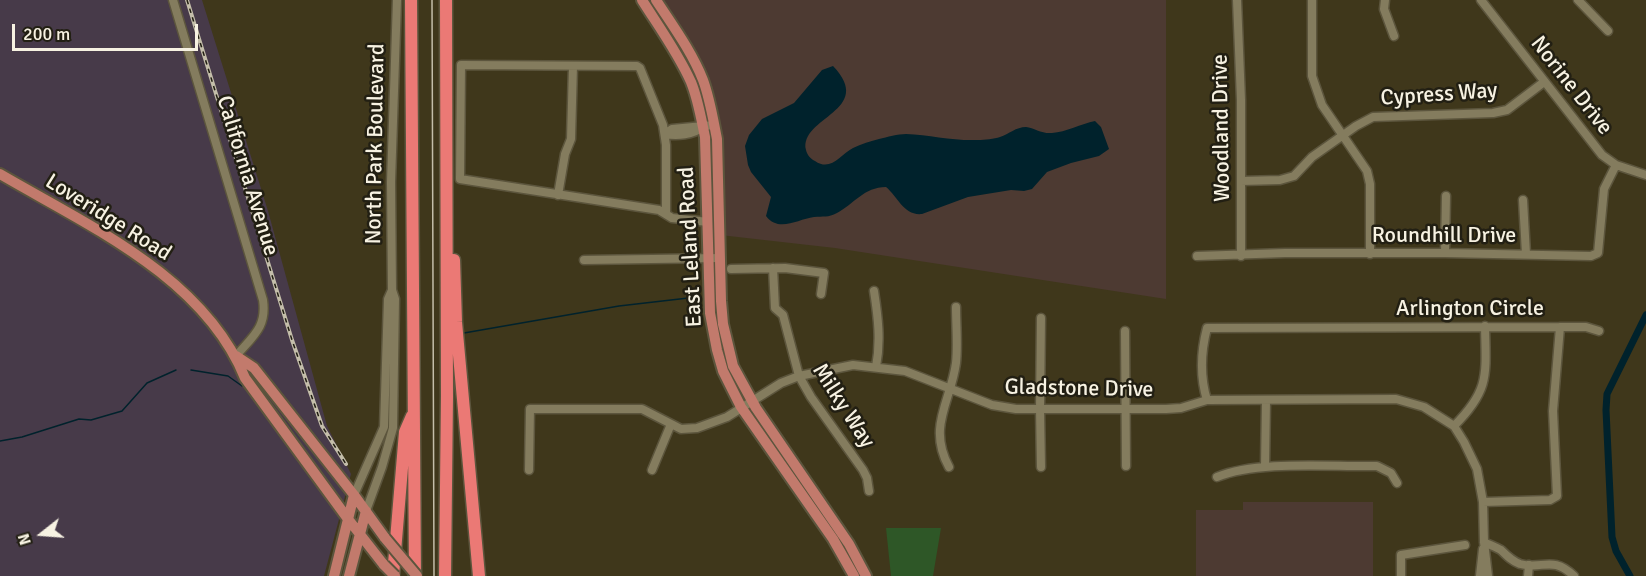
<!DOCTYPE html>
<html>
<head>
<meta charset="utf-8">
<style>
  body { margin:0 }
  #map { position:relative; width:1646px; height:576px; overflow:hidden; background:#3f371b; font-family:Signika,sans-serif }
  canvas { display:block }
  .north { position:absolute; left:12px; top:504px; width:60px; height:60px; -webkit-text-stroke:4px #221f13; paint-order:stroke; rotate:253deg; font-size:16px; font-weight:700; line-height:24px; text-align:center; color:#f7f2e2 }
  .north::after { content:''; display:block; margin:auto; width:21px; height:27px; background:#f7f2e2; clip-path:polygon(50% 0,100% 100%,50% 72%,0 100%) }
  .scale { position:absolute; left:12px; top:24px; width:186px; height:27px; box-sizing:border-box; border:3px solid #f7f2e2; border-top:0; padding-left:8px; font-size:18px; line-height:21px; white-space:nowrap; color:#f7f2e2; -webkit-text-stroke:4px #221f13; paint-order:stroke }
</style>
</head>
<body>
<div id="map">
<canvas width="1646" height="576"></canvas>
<div class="north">N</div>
<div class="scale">200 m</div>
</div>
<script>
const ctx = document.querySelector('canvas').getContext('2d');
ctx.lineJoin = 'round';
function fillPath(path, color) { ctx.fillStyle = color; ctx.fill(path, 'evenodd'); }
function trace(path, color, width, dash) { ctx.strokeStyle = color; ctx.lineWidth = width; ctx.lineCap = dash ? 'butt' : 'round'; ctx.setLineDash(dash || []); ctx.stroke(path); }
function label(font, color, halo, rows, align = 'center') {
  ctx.font = font + ' Signika,sans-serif'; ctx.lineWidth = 5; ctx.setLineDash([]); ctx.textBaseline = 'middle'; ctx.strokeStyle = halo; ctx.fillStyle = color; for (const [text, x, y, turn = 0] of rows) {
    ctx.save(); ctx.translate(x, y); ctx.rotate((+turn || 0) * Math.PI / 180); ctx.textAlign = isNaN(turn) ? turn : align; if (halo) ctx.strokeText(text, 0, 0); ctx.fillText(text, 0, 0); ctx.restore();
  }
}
const industrial = new Path2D(`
  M0 0H202L268 211 327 426 351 474 324 576H0Z`);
const education = new Path2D(`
  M656 0H1166V299L835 248 720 235 718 170 703 80Z
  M1243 502H1373V576H1196V510H1243Z`);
const green = new Path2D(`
  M886 528H941L933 576H891Z`);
const water = new Path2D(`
  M833 66C876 111 799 117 806 150 807 155 811 159 815 161 831 172 840 155 853 148 861 144 871 141 879 139 887 137 898 134 906 134 930 135 953 141 978 140 985 140 994 139 1000 137 1009 134 1016 127 1026 127 1034 128 1042 134 1052 133 1066 132 1081 124 1095 121L1101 127 1109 149 1099 156 1071 163 1047 172 1032 189 1024 191 1011 190 968 197 922 214C904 216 898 197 886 187 864 187 854 204 837 213 828 218 823 216 814 217 798 219 779 233 766 216L771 197 751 172 748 165 745 146 749 135 762 119 794 103 822 70Z`);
const stream = new Path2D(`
  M464 333 619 306 697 297
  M191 370 228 376 242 386
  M0 441 22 437 79 419 91 420 122 411 147 383 176 370`);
const canal = new Path2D(`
  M1630 576 1616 551 1612 537 1606 410 1607 394 1646 315`);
const minor = new Path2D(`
  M173 0 263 300C267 327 253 336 236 356
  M1237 0 1241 100V256
  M1312 0V76L1322 105 1367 171 1370 184V254
  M1385 0 1384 9 1394 36
  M1481 0 1602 155 1616 165 1646 175
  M1578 0 1608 31
  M703 127C693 135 677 136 665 134L672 129 714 125
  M1241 181 1280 180 1294 176 1312 157 1356 126 1373 117 1493 113 1507 110 1544 82
  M558 195 565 154 571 139 573 66
  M1523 200 1526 254
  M666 214V145L663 125 640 68 637 66 461 65 460 179 659 210 672 218 708 222
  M1445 253 1446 196
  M1197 256 1285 253H1445L1591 256 1598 253 1604 189 1616 165
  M584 260 720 258
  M773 268 775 308 783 315 799 376 811 397 863 470 867 478 869 491
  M731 269 785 268 824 273 821 294
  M874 291C878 317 881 341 876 367
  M1041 318 1040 409 1041 467
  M1125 331 1126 466
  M1207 400C1200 377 1201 351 1207 328L1560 327H1586L1599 331
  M1454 426C1490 390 1486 375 1485 326
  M949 467C927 427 951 401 956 363 958 345 956 326 956 307
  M1265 467 1266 401
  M529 470 530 409H642L681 429 697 428 727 417 781 383 799 376 853 365 905 371 992 405 1016 409H1166L1181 408 1207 400 1396 399 1424 407 1454 426 1464 442 1477 469 1483 502 1484 542 1488 576
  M652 470 671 424
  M1217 477C1259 460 1330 467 1377 466L1391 473 1397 483
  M354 495 384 427 388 299 392 290
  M1483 502 1550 500 1557 496 1553 411 1560 327
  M366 511 382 467 393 428 395 299 392 290 391 182 397 0
  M1484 542C1490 545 1496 547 1501 550 1507 556 1512 561 1520 564 1543 570 1552 555 1574 576
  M1401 576V555L1465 545
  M1480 576 1483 549
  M1528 576 1529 565`);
const major = new Path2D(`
  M642 0C659 27 678 53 691 82 698 99 701 118 705 137L710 313 717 350 723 371 741 407 833 539 854 576
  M656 0C673 26 692 52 703 80 710 99 713 119 717 139L721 301 723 324 733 366 756 408 849 544 866 576
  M0 174C89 226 204 277 245 378L348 519 384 565
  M236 356 254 368 354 495 385 538
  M334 576 354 495
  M349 576 366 511`);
const highway = new Path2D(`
  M411 0 415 576
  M454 260 456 322 479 576
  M393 576 405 432 412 416
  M445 576 447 396 446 0`);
const tram = new Path2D(`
  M432 0 434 576`);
const rail = new Path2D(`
  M187 0 292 340 322 426 346 464`);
const majorBridge = new Path2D(`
  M385 538 417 576
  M384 565 395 576`);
const streetNames = [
  ["Norine Drive",1571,86,52],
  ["Cypress Way",1439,95,-4],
  ["Woodland Drive",1222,128,-91],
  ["North Park Boulevard",376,144,-89],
  ["California Avenue",247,176,73],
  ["Loveridge Road",108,218,32],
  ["Roundhill Drive",1444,236],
  ["East Leland Road",691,247,-93],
  ["Arlington Circle",1470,309],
  ["Gladstone Drive",1079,389,1],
  ["Milky Way",843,406,57]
];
fillPath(industrial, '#473a49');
fillPath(education, '#4d3a32');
fillPath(green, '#2e5727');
fillPath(water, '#00222c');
trace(stream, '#00222c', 1.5);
trace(canal, '#00222c', 7);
trace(minor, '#5c553d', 11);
trace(major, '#5c553d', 14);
trace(highway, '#5c553d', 15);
trace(minor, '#847c5e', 8);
trace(major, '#c27a6c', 10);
trace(highway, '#eb7975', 12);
trace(tram, '#c4beaa', 1.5);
trace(rail, '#c4beaa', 4);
trace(rail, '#221f13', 1.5, [4.5]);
trace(majorBridge, '#5c553d', 14, []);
trace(majorBridge, '#c27a6c', 10);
label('22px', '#f7f2e2', '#221f13', streetNames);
</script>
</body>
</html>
